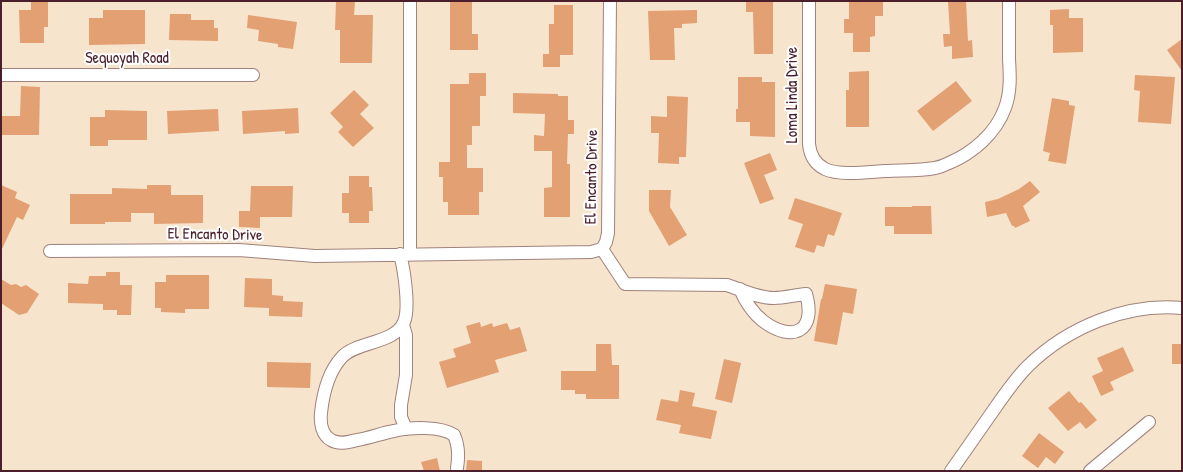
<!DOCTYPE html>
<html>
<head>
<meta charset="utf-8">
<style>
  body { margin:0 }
  #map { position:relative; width:1183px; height:472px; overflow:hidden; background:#f6e4cd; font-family:"Patrick Hand",sans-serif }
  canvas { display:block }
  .frame { position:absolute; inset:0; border:2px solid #4a1f2b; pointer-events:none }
</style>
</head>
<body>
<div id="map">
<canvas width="1183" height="472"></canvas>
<div class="frame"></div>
</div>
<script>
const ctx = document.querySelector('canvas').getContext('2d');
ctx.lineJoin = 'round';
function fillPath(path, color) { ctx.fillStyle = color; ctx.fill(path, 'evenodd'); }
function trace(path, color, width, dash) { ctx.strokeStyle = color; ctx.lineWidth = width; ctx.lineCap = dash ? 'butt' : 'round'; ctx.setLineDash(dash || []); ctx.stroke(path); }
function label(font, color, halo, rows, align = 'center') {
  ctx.font = font + ' "Patrick Hand",sans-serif'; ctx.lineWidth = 4; ctx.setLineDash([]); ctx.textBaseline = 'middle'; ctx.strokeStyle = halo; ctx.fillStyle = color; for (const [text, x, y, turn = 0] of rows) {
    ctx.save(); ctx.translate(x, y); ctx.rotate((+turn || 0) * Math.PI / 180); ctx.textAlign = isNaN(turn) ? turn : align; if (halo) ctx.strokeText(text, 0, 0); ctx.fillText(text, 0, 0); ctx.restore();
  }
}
const building = new Path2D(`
  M31 1H48V27H44V43H20L19 10H31Z
  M336 1H355L354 15H373L372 63H340V30H335Z
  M450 1H472V34H478V50H450Z
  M746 1H773V54H754L753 12H746Z
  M883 1V16H875V36L870 37V52H853V33H844V19H849V2Z
  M948 1H966L968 41 972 40 973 57 952 59V46L944 47 943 34H950Z
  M554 5H573V55H560V67H543V54H549V24H554Z
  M1069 9V18H1083V52L1053 53V25H1050V10Z
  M103 10H145V44L89 45V18H103Z
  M697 10V23L682 24V28H674L675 60H650L648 11Z
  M170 14H191V20H214V28H218V41L169 40Z
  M248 15 297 22 293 49 278 47V44L258 41 259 30 247 28Z
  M1182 39V71L1167 50Z
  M869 71V127H846V90H849V72Z
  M469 73H486V96H480V126H472V145H467V168H483V192H479V215H448V202H443V177H439V162H450V84H469Z
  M1135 75 1175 77 1171 124 1138 122 1140 91 1134 90Z
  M738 77H762V82H775V137L750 136V122H736V109H738Z
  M956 81 972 101 933 131 917 111Z
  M21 86 40 87 39 135H1V116H20Z
  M354 90 369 105 360 114 374 128 353 147 338 132 343 127 330 113Z
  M513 93 558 94V96H568V120H574V134H568L567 164H570V217H544V188L552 187V151H534V135L544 136 545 114 513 113Z
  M667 96 688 97 686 157H679V164L658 163 659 133H651V116L667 117Z
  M1052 98 1069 101V105L1075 106 1066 164 1048 161 1050 153 1043 151Z
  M298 108 299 133 285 134V131L243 134 242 111Z
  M218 109 219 131 168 134 167 111Z
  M105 110 147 111V140H108V146H90V117H105Z
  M770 153 777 170 764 175 774 199 760 204 744 163Z
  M349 176H369V187H372L373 211H369V223H349V213H342V193H349Z
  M1030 181 1040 192 1023 206 1030 221 1015 228 1014 226H1012L1006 213 987 217 985 202 998 199 1019 189Z
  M1 185 17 192 15 198 30 205 23 220 17 217 1 251Z
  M147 185H171V195H203V223L154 224V213H131V222H105V224H70V194H112V188L147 189Z
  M251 186H293L292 217H260V228L239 227V211H250Z
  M649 190H671L670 207 687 235 669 246 649 211Z
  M795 198 842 213 834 236 828 234 824 247 817 245 814 253 795 247 803 224 788 219Z
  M912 206H931L932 234H894V226H885V207H912Z
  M106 272H120V285H132L131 315H117V310H103V304L68 303V283L88 284 89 276H106Z
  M166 275H209V309H185V313L161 312V308H155V282H166Z
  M245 278 272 279V295L283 296V301L303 302 302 317 269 316V308L244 307Z
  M1 279 11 285 16 284 21 287 26 285 39 294 27 313 19 315 1 303Z
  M825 284 857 289 853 314 843 312 837 345 814 341 821 299H822Z
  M480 322 481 327 492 323 493 327 507 323 510 330 520 327 527 351 495 360 499 372 447 388 439 362 456 357 453 349 471 343 466 326Z
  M596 344H611L612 365H619V399H586V394H575V390H561V371H596Z
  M1172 344H1182V364H1172Z
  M1123 347 1134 371 1110 382 1114 390 1101 396 1092 376 1103 371 1097 358Z
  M724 359 741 363 732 403 715 399Z
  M267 362 311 363 310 388 267 387Z
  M680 390 695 393 692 406 717 411 711 439 679 433 681 425 656 420 661 399 678 402Z
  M1069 391 1079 403 1081 402 1097 420 1086 429 1080 422 1068 431 1048 408Z
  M1039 433 1064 452 1055 464 1046 457 1038 468 1022 456Z
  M437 458 440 471H424L421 462Z
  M467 460 482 461V471H466Z`);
const minor = new Path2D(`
  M809 1V144C810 155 815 164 825 169 840 176 868 172 885 171 902 170 919 171 935 168 940 167 945 165 949 163 973 153 996 133 1005 108 1011 92 1010 75 1009 59 1009 39 1009 20 1009 1
  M1 75H253
  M602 249 625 284 727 285C742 290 758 298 774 298 784 298 795 295 806 294 817 332 792 343 763 321 753 313 745 301 740 289
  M50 251 239 250 315 256 591 252 602 249 606 242 608 233 610 1
  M400 254C404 269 410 308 404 322 395 344 357 341 342 357 329 371 323 394 321 413 320 423 322 435 331 440 339 445 349 442 357 440 370 438 382 433 394 431 410 427 441 426 454 435 459 446 459 456 457 468
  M410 254V1
  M403 325 406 335V375L401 405V417L406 429
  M951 471C965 451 979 431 993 411 1004 395 1015 379 1028 366 1068 327 1126 303 1182 308
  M1090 471 1149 422`);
const streetNames = [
  ["Sequoyah Road",127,59],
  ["Loma Linda Drive",793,95,-90],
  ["El Encanto Drive",592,177,-89],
  ["El Encanto Drive",215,235,1]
];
fillPath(building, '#e3a072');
trace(minor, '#a0827c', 14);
trace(minor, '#fff', 12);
label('16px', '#4a1f2b', '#fff', streetNames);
</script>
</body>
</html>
